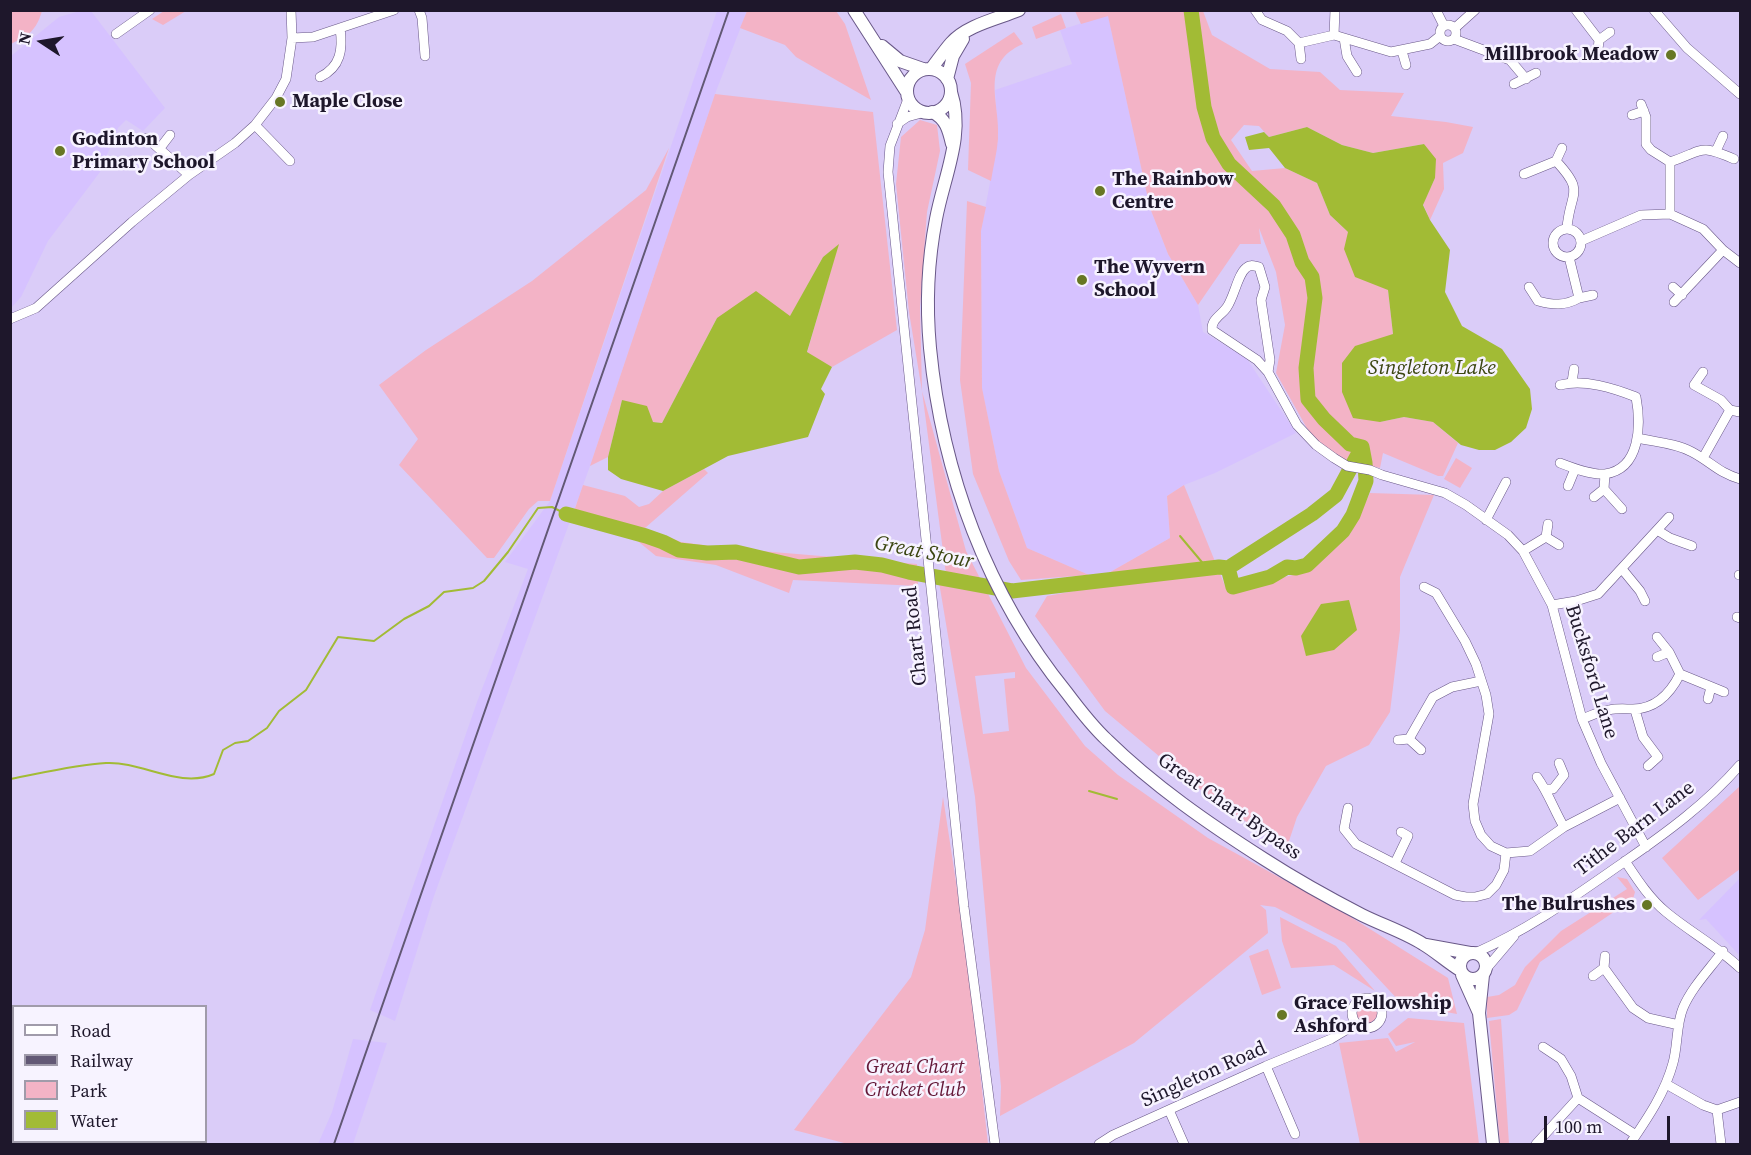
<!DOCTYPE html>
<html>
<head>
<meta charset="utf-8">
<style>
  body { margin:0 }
  #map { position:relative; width:1751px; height:1155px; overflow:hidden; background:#daccf8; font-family:"Source Serif 4",serif }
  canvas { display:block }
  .frame { position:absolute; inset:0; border:12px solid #1e172b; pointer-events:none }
  .legend { position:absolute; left:12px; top:1005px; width:195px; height:138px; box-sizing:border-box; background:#f7f3ff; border:2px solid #a09baa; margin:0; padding:8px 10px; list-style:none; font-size:18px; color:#1e172b }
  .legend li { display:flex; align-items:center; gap:12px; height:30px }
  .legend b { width:30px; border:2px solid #a09baa }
  .north { position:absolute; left:12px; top:12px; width:60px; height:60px; -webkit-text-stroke:4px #f7f3ff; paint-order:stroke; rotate:282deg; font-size:16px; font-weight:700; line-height:24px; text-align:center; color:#1e172b }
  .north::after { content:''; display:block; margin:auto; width:21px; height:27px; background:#1e172b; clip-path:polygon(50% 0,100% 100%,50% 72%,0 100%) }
  .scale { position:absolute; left:1544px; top:1116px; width:126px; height:27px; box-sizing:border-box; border:3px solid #1e172b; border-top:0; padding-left:8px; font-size:18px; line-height:21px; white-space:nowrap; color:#1e172b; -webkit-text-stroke:4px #f7f3ff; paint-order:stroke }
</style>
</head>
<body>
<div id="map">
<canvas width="1751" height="1155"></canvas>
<div class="frame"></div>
<ul class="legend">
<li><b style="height:8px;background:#fff"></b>Road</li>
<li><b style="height:8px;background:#625875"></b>Railway</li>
<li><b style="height:16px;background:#f3b3c6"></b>Park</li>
<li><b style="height:16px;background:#a2bb35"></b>Water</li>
</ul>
<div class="north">N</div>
<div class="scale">100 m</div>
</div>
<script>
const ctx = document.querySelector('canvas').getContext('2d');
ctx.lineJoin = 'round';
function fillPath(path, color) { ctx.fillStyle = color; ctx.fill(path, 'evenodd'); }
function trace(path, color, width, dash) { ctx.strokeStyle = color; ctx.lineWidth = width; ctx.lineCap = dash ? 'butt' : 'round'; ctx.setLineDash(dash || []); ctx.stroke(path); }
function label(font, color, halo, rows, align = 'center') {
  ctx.font = font + ' "Source Serif 4",serif'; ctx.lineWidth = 5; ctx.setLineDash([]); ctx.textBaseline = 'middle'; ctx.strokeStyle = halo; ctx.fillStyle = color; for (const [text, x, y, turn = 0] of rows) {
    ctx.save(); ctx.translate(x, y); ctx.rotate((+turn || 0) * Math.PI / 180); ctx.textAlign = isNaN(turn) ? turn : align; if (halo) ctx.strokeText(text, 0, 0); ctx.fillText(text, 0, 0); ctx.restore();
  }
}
const built = new Path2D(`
  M80 11H91L165 108 143 131 126 120 118 128 100 172 48 241 21 297 11 308V56L59 17Z
  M717 11H747L715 94 590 466 434 896 395 1021 370 1010 477 702 528 569 505 562 550 501Z
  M1108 15 1150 208 1168 254 1198 305 1203 332 1247 359 1296 433 1215 473 1184 485 1167 496 1170 538 1098 579 1027 548 999 471 982 389 981 231 998 139 995 90 1072 64 1060 30Z
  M1740 878V956L1706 919 1699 920Z
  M353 1039 387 1043 353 1144H318L332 1112Z`);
const green = new Path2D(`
  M10 11H42C36 31 29 35 11 44Z
  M164 11V10L186 11 163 25 152 19Z
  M747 11H836L845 24 871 100 796 57 785 45 740 28Z
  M1075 11H1203L1212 35 1270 69 1320 72 1340 90 1404 93 1391 116 1446 122 1473 127 1463 153 1443 163 1444 189 1430 220 1423 204 1435 178 1424 144 1373 153 1342 145 1307 127 1269 137 1259 126 1244 125 1231 140 1252 171 1285 168 1317 183 1330 215 1348 232 1388 290 1393 334 1380 422 1404 417 1433 422 1458 443 1443 476H1438L1383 453 1380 468 1338 459 1309 432 1276 373 1285 325 1276 272 1259 228 1261 244H1240L1198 305 1168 254 1150 208 1108 16 1081 24Z
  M1061 14 1066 28 1036 39 1032 27Z
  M1014 32 1023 44C978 63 1001 103 998 139 997 153 993 167 991 181L968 170 971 83 965 64Z
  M715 94 873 112 897 330 832 367 807 353 838 245 823 257 790 317 717 318 662 423 653 422 622 400 608 457 590 466Z
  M920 120 937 125 940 151 927 212 920 307 922 391 966 551 1026 668 1085 746 1118 775 1208 838 1346 914 1448 978 1457 1014 1402 1004 1345 943 1275 907 1260 905 1266 910 1268 933 1134 1043 1000 1116 1001 1087 975 797 939 582 946 574 922 391 909 312 896 184 901 137ZM1015 672V678L1004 679 1009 731 983 734 975 676Z
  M669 148 550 501H538L529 509 494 558H487L399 465 418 439 379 385 426 350 532 281 646 190Z
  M967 201 986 207 981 231 982 388 999 471 1027 548 1089 575 1021 580 1009 561 973 474 960 380Z
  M1456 458 1472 468 1460 488 1444 479Z
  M704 469 708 473 645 528 681 542 725 548 917 564 918 586 793 580 789 593 716 565 656 556 634 538 571 520 583 485 625 496 639 507 649 504 663 491Z
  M1184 485 1227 591 1297 574 1313 568 1320 558 1350 534 1370 493 1434 495 1400 577V630L1390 712 1369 745 1326 766 1297 817 1286 850 1190 782 1105 711 1035 616 1047 596 1097 587 1098 579 1170 538 1167 496Z
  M1740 786V869L1698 900 1662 858Z
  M943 797 967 954 988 1144H848L794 1130 911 977 925 930Z
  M1617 877 1627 879 1635 892 1633 899 1540 962 1517 1010 1509 1015 1487 1018V997L1499 995 1515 985 1525 967 1561 931 1627 889Z
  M1280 917 1336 946 1375 991 1334 965 1291 968 1282 941Z
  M1268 949 1281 988 1262 995 1249 956Z
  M1356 1013a11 11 0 1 1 22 0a11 11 0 1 1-22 0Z
  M10 1012 14 1013V1142H65L67 1144H11Z
  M1408 1018 1464 1023 1479 1144H1360L1339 1043 1388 1038 1396 1052 1415 1042 1396 1046 1388 1034Z
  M1501 1019 1509 1144H1500L1489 1021Z`);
const water = new Path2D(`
  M1307 127 1342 145 1373 153 1424 144 1436 159 1435 178 1423 205 1430 220 1450 250 1445 292 1462 326 1502 349 1530 389 1532 409 1526 428 1511 442 1495 450H1479L1461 445 1433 422 1404 417 1380 422 1353 418 1342 392V363L1355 346 1393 334 1388 290 1355 277 1344 249 1348 232 1330 215 1317 183 1285 168 1269 148 1249 150 1245 137 1264 132 1269 137Z
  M839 244 807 352 832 367 821 389 825 394 808 437 728 456 663 491 621 479 608 470V457L622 400 647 406 653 422 662 423 717 318 756 291 790 316 823 257Z
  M1349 600 1357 630 1334 650 1306 656 1301 636 1321 604Z`);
const stream = new Path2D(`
  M1180 536 1206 567H1219
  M10 779C42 773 74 765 106 763 142 761 179 789 214 774L223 750 235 743 248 741 267 728 279 711 306 690 338 637 374 641 404 619 429 606 444 592 473 588 484 581 508 552 538 508 552 507 566 514
  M1089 791 1117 799`);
const river = new Path2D(`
  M566 514 646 536 663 542 679 550 707 553 736 552 799 567 855 562 882 565 909 572 1012 591 1219 567 1228 568 1233 587 1270 577 1287 567 1296 568 1307 565 1343 531 1353 515 1366 481 1365 463 1362 447 1350 444 1324 419 1308 399 1306 368 1315 298 1312 277 1302 262 1293 235 1274 206 1229 164 1213 138 1204 107 1191 10
  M1228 568 1312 514 1336 495 1362 447`);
const minor = new Path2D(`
  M419 10 422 18 425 56
  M1255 10 1262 20 1287 31 1299 43
  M1436 10 1444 26
  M1576 10 1599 40 1598 50
  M1654 10 1687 48 1740 94
  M1440 33a8 8 0 1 1 16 0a8 8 0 1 1-16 0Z
  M1455 28 1475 10
  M116 34 150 10
  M1334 35 1335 10
  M292 38 313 37 394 10
  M1344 38 1347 56 1357 72
  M1454 39 1510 60 1526 79
  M1599 40 1610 32
  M1299 43 1334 35 1391 52 1430 44 1440 36
  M1299 43 1301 59
  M1402 51 1406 65
  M320 77C341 67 343 49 340 28
  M1514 84 1536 73
  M908 99 890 146 888 172 964 907 995 1144
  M1641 104 1646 117V144L1651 150 1670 162V214
  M1632 115 1644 111
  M897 124 907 117 925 112
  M255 125 290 161
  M147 138 189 175
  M160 148 170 135
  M1716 151 1723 136
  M1556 161 1562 148
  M1670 162C1704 151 1697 143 1734 159
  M1524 174 1556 161C1586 193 1570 191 1567 228
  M1553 243a14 14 0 1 1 28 0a14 14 0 1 1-28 0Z
  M1581 241 1641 215 1670 214 1703 229 1723 250 1740 263
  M1529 287 1538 301C1553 305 1565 306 1579 298L1569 257
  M1673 287 1682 295
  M1579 298 1593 295
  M1674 302 1723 250
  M10 319 36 308 132 222 189 175 235 143 255 125 276 98 286 79 292 38 291 10
  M1268 372 1270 360 1261 300 1265 287 1259 267C1254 266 1250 264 1246 268 1238 274 1234 297 1227 307 1222 315 1211 319 1212 330L1257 360 1268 372 1297 425 1316 445 1334 458 1347 466 1370 470 1382 475 1445 493 1466 505 1508 535 1523 551 1552 605 1582 719 1601 763 1646 847
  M1703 372 1694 385 1721 400 1730 410 1740 412
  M1572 382 1574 369
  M1560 385C1585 379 1613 388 1636 397 1641 424 1641 469 1605 474 1591 475 1573 468 1560 463
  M1637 438C1655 442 1675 443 1692 452 1711 462 1719 473 1740 479
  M1703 458 1730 410
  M1605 474 1604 489 1622 509
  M1568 486 1575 469
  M1594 497 1604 489
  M1486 520 1506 482
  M1548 524 1546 537 1559 545
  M1657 530 1670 538 1692 546
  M1523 551 1546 537
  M1622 569 1640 591 1645 601
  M1739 575H1740
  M1424 587 1436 593 1465 641 1476 664 1486 695 1489 714 1473 804 1475 821 1481 835 1491 846 1506 853 1530 851 1564 827 1620 798
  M1552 605 1576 601 1598 594 1669 517
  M1737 617 1740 618
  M1657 637 1669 652 1680 674 1724 692
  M1657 657 1669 652
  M1708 699 1711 687
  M1635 710 1643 737 1658 757 1648 766
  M1582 719C1590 716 1600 711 1609 710 1617 708 1625 709 1633 709 1656 709 1671 692 1680 674
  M1409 739 1433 697 1452 687 1481 681
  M1398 740 1409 739 1421 750
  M1537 777C1548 792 1554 810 1564 827
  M1546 789H1553L1564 775 1559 763
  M1348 808 1344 829 1356 844 1455 895 1466 897H1475L1487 894 1496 885 1504 870 1506 853
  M1625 861C1637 879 1649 898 1666 912 1690 932 1717 946 1740 968
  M1395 863 1408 836 1401 832
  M1475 953C1530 929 1575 896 1624 862 1666 833 1706 804 1740 765
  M1605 956 1604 968 1633 1008 1648 1018 1679 1025
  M1486 969 1514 936
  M1593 976 1604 968
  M1352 1013a15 15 0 1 1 30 0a15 15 0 1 1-30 0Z
  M1543 1047 1561 1059 1571 1076 1578 1098 1636 1135
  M1266 1066 1295 1134
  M1666 1084 1703 1105 1717 1110 1740 1102
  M1169 1110 1184 1144
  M1717 1110 1721 1144
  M1099 1144 1113 1135 1266 1066 1331 1039 1356 1024
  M1536 1144 1578 1098
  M1630 1144C1647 1119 1665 1093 1673 1063 1678 1045 1676 1025 1683 1008 1692 987 1709 970 1723 951`);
const major = new Path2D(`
  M854 10 906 91
  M882 46 900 61 923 69
  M907 91a22 22 0 1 1 44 0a22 22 0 1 1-44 0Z
  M931 69C938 60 944 51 951 43 967 25 997 19 1019 10
  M947 79 953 56 963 39
  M951 92C965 135 944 176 936 219 928 260 926 305 930 348 942 473 987 595 1067 693 1079 709 1092 726 1107 740 1154 786 1209 824 1264 859 1295 879 1329 898 1362 915 1382 925 1404 932 1423 944 1435 951 1447 962 1460 970
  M932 112C946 118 949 131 952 144
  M1426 945 1470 953
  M1460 966a13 13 0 1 1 26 0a13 13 0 1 1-26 0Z
  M1462 975 1479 1013
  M1483 975 1479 1013 1493 1144`);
const rail = new Path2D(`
  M334 1144 729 10`);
const markers = [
  [1671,55,6,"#677724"],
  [280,102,6,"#677724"],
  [60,151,6,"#677724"],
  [1100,191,6,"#677724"],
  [1082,280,6,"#677724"],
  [1647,905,6,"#677724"],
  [1282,1015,6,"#677724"]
];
const poiNames = [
  ["Millbrook Meadow",1659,55,"right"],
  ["Maple Close",292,102],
  ["Godinton",72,140],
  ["Primary School",72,163],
  ["The Rainbow",1112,180],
  ["Centre",1112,203],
  ["The Wyvern",1094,268],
  ["School",1094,291],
  ["The Bulrushes",1635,905,"right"],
  ["Grace Fellowship",1294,1004],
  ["Ashford",1294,1027]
];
const streetNames = [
  ["Chart Road",916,636,-96],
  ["Bucksford Lane",1591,672,73],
  ["Great Chart Bypass",1229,807,35],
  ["Tithe Barn Lane",1635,829,-37],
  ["Singleton Road",1204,1075,-24]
];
const parkNames = [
  ["Great Chart",915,1068],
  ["Cricket Club",915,1091]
];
const waterNames = [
  ["Singleton Lake",1432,369],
  ["Great Stour",924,553,11]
];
fillPath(built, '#d6c2ff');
fillPath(green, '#f3b3c6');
fillPath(water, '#a2bb35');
trace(stream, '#a2bb35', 2);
trace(river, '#a2bb35', 15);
trace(minor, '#695888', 10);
trace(major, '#695888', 14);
trace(minor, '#fff', 9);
trace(major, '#fff', 12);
trace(rail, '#625875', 2);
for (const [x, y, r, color] of markers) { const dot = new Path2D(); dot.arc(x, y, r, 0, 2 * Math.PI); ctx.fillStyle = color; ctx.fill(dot); trace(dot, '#f7f3ff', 2); }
label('bold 20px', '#1e172b', '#f7f3ff', poiNames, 'left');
label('20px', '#1e172b', '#f7f3ff', streetNames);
label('italic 20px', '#641737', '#f7f3ff', parkNames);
label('italic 21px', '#3b4511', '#f7f3ff', waterNames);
</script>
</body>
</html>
